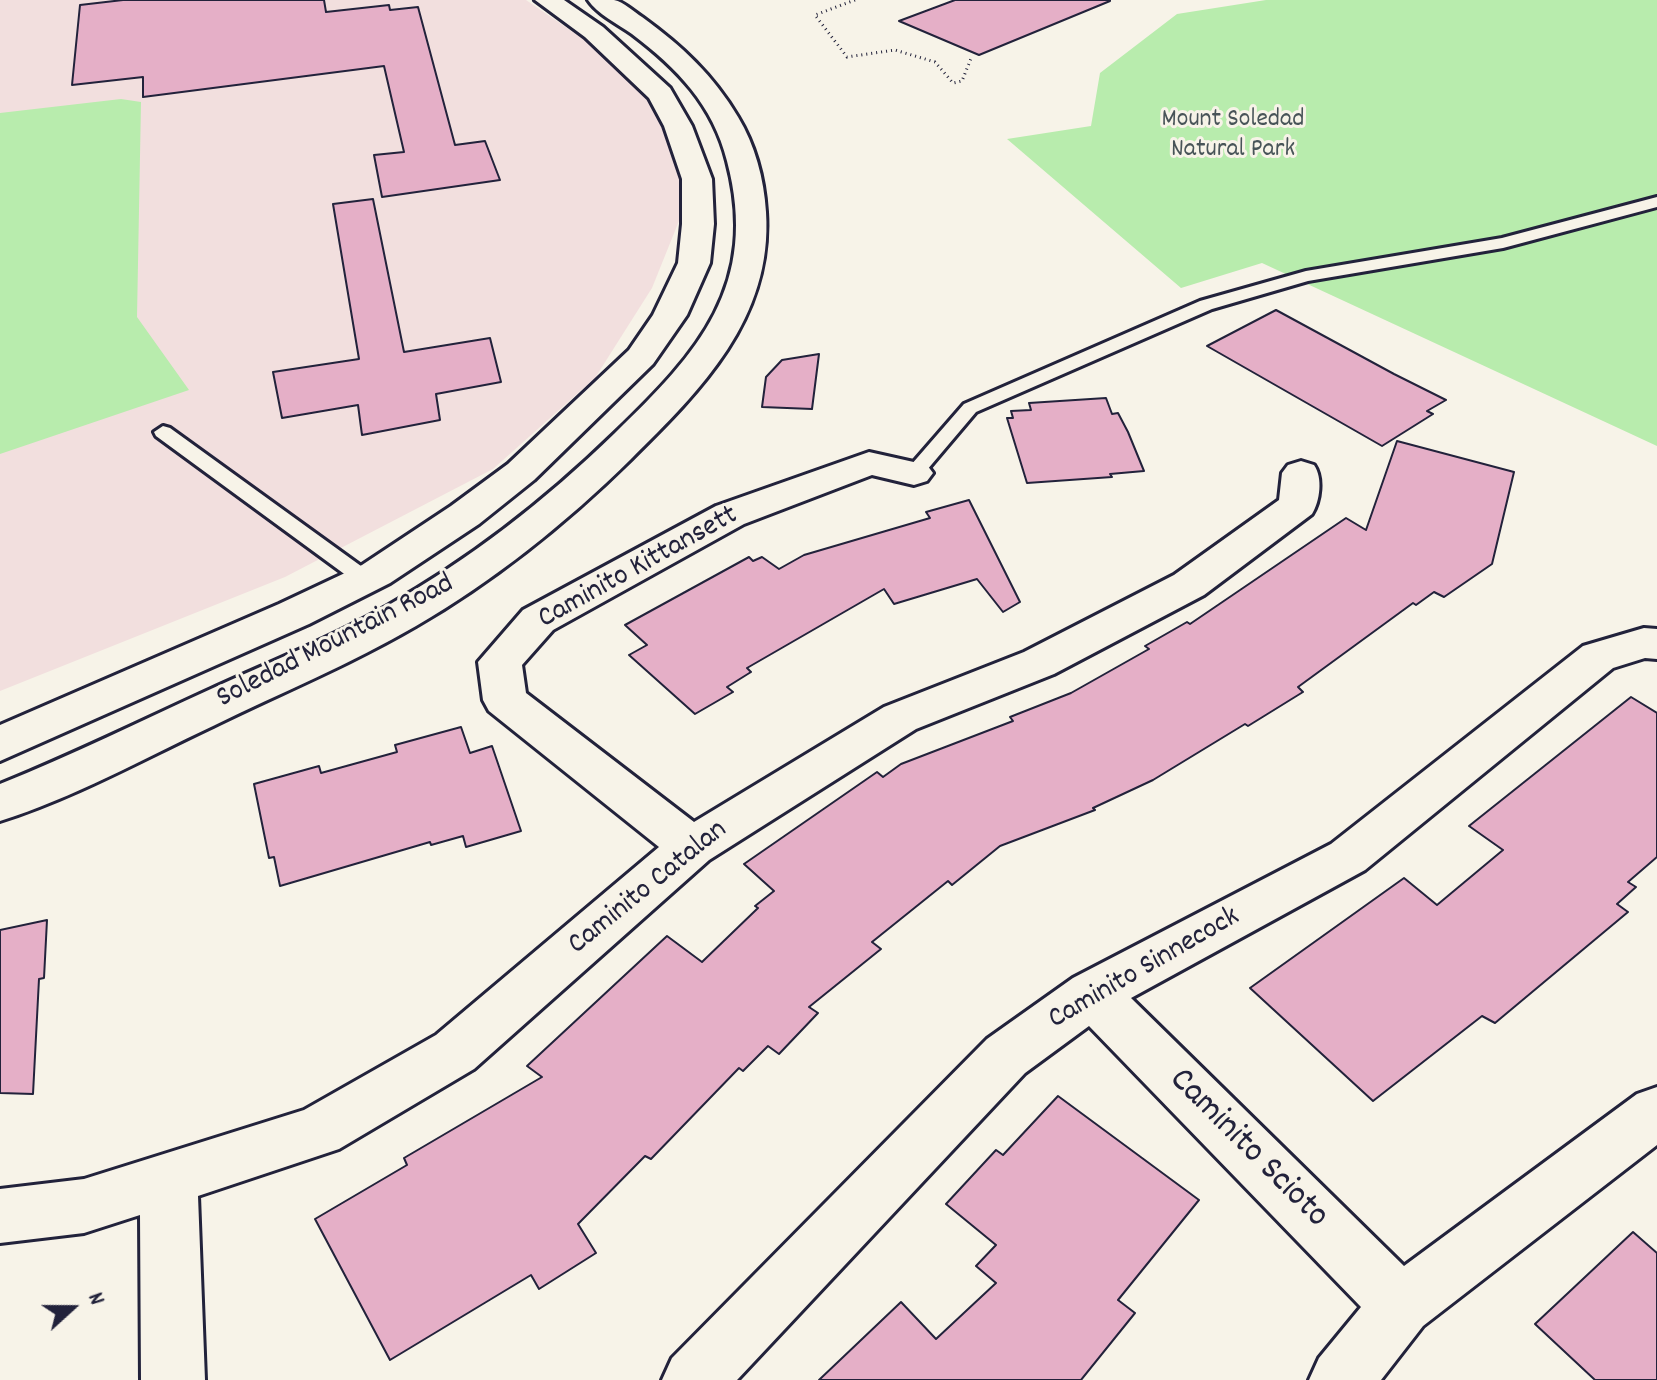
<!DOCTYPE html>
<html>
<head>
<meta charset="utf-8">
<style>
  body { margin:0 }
  #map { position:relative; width:1657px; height:1380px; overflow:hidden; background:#f7f3e8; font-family:Dekko,sans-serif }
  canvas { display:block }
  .north { position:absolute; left:32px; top:1268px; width:80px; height:80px; -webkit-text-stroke:6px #f7f3e8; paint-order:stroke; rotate:69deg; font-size:22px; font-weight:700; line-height:32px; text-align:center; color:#22223b }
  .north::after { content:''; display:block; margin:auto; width:28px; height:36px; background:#22223b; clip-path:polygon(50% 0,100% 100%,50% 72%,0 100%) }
</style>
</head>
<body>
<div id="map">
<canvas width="1657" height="1380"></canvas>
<div class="north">N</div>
</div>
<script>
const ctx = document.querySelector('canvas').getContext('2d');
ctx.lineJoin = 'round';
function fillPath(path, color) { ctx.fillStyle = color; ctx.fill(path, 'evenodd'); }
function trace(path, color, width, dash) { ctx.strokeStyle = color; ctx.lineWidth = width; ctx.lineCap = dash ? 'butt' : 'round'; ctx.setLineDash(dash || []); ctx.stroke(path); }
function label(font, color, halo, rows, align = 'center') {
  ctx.font = font + ' Dekko,sans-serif'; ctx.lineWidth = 6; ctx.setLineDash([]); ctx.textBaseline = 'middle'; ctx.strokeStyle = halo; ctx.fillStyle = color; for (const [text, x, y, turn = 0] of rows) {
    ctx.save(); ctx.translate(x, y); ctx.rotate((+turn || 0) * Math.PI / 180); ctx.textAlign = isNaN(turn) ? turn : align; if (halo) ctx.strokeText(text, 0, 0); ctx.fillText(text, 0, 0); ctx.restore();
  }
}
const built = new Path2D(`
  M0 0H526L595 47 629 77 669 126 685 206 652 288 595 378 493 469 285 577 0 691Z`);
const green = new Path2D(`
  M1266 0H1657V446L1262 263 1181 288 1007 139 1091 126 1100 73 1177 14Z
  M121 99 141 102 137 317 189 390 0 454V113Z`);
const building = new Path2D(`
  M123 0H324L326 12 389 5 390 10 418 7 455 145 485 141 500 180 382 197 374 155 404 152 384 66 143 97V77L72 85 80 5Z
  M955 0H1110V1L979 55 899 21Z
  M373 199 404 352 490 338 501 382 436 394 440 420 362 435 358 405 282 418 273 372 359 359 333 204Z
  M1276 310 1394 374 1446 400 1427 411 1433 414 1382 446 1207 346Z
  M819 354 812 409 762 407 766 377 782 360Z
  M1106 398 1112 414 1118 413 1128 432 1144 471 1110 474 1112 477 1027 483 1007 418H1013L1011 411 1031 410 1029 403Z
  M1397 441 1514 472 1492 564 1444 597 1434 592 1416 605 1413 603 1298 687 1303 692 1248 726 1245 724 1153 780 1093 808 1095 810 1000 846 952 885 948 881 872 942 881 949 809 1007 818 1013 779 1054 768 1046 743 1071 739 1068 651 1159 645 1156 578 1224 596 1253 539 1289 531 1275 390 1360 315 1219 407 1165 404 1158 542 1077 527 1066 667 936 702 962 758 908 755 906 774 891 744 864 877 772 883 777 901 764 1013 721 1010 717 1071 693 1149 649 1145 646 1187 622 1190 624 1346 518 1366 530Z
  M969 500 1020 602 1003 612 977 579 894 604 884 589 747 668 751 672 727 687 733 692 695 714 629 655 647 645 625 625 749 557 753 561 762 557 779 569 804 555 930 518 926 512Z
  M1631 697 1657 713V857L1628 882 1636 887 1617 904 1628 912 1495 1023 1482 1016 1373 1101 1250 988 1404 878 1437 905 1503 850 1469 826Z
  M461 727 470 753 492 746 521 831 466 847 463 836 431 845 430 842 280 886 274 857 269 858 254 784 319 766 321 773 397 752 395 745Z
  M47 920 44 978 39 979 33 1094 0 1093V930Z
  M1058 1096 1199 1200 1118 1300 1135 1313 1081 1380H819L901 1302 936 1339 996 1283 976 1266 996 1245 946 1204 996 1150 1003 1155Z
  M1633 1232 1657 1253V1380H1595L1535 1324Z`);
const path = new Path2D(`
  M855 0 815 15 847 57 895 50 935 62 953 83 962 81 972 56`);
const service = new Path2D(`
  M1657 197V207L1503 248 1308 281 1212 309 976 412 921 477H907L904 473 964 404 1200 301 1306 271 1502 238Z
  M163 426 170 428 372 574 375 579 372 584H358L156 436 154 432Z`);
const minor = new Path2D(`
  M869 452 927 465 933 473 927 481 914 485 872 475 744 524 553 630 522 665 526 693 694 822 884 707 1024 652 1174 575 1279 500 1282 473 1288 465 1301 461 1314 465C1323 478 1320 501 1312 514L1204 595 1054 674 916 729 709 860 474 1069 339 1149 198 1196 205 1380H141L140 1215 84 1233 0 1243V1189L84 1179 304 1110 436 1035 659 847 489 711 483 700 478 662 523 610 716 506Z
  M1644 628 1657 629V659L1645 658 1613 668 1365 870 1131 998 1404 1266 1637 1094 1657 1087V1145L1423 1326 1381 1380H1309L1319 1358 1361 1307 1089 1026 1025 1073 737 1380H662L672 1358 987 1039 1073 978 1331 844 1583 646Z`);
const secondary = new Path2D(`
  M535 0H564L603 27 670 88 692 126 712 179 714 224 710 263 687 315 653 364 534 480 479 524 390 583 309 624 0 761V725L279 604 362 565 451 506 508 464 629 350 653 315 678 263 682 224V179L664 126 649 98 585 37Z
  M588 0C596 0 606 0 614 0 624 2 634 12 642 17 682 46 713 75 738 117 755 145 764 179 766 212 773 318 701 390 631 459 566 523 495 580 416 626 351 664 280 693 213 726 143 759 73 798 0 821V784C72 755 141 721 211 689 270 662 330 638 387 606 471 559 546 500 615 433 698 353 760 285 727 161 713 105 677 68 632 34 618 24 597 14 588 0Z`);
const farParknames = [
  ["Mount Soledad",1233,121],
  ["Natural Park",1233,151]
];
const streetNames = [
  ["Caminito Kittansett",639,569,-29],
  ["Soledad Mountain Road",336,643,-27],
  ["Caminito Catalan",649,889,-39],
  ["Caminito Sinnecock",1145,970,-30]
];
const nearStreetnames = [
  ["Caminito Scioto",1247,1150,45]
];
fillPath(built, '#f2dfde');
fillPath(green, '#b8ecad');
fillPath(building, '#e5afc7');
trace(building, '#22223b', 2);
trace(service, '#22223b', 6);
trace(minor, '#22223b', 6);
trace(secondary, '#22223b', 6);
trace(path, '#22223b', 3, [1, 4]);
fillPath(service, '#f7f3e8');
fillPath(minor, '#f7f3e8');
fillPath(secondary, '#f7f3e8');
label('26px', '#485458', '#f7f3e8', farParknames);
label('30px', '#22223b', '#f7f3e8', streetNames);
label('36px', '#22223b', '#f7f3e8', nearStreetnames);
</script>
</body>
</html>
